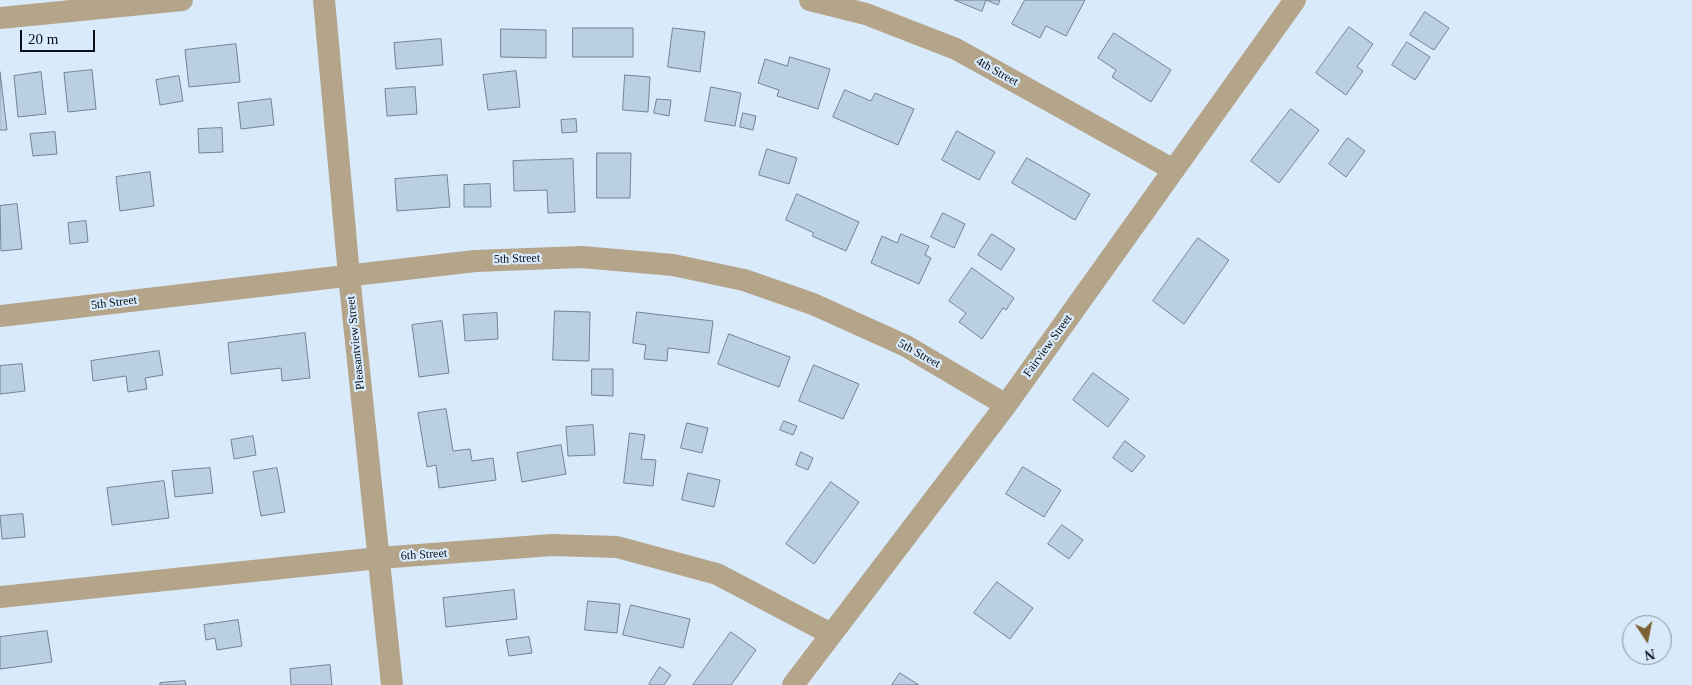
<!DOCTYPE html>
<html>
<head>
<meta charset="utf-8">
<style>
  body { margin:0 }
  #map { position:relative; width:1692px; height:685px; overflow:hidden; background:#d9eafb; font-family:Georgia,serif }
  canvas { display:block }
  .north { position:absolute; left:1622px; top:615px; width:50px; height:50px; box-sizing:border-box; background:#d9eafb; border:1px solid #85929f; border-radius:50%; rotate:169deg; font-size:14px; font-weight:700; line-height:20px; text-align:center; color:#080f16 }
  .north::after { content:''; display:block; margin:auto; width:18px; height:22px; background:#7b6133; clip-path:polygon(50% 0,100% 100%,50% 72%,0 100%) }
  .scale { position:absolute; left:20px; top:30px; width:75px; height:22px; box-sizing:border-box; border:2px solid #080f16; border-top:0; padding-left:6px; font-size:15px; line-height:18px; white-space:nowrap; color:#080f16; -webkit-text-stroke:4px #d9eafb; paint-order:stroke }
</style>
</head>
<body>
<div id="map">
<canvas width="1692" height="685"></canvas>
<div class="north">N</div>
<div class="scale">20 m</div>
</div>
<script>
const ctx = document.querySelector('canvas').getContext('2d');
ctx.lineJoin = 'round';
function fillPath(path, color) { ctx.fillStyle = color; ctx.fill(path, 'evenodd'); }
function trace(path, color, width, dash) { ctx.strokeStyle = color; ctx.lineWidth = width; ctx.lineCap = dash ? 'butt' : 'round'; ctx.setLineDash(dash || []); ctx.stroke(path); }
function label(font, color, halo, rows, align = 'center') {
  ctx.font = font + ' Georgia,serif'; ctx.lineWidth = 4.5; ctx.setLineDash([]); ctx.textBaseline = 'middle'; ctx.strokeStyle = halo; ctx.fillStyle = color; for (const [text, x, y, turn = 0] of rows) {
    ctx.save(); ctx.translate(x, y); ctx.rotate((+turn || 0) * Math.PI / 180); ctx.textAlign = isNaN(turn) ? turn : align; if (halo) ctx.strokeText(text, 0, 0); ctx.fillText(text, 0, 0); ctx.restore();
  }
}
const building = new Path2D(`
  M955 0H1000L998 5 986 0 982 11Z
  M1025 0H1085L1066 36 1046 26 1040 38 1012 24Z
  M1425 12 1449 28 1434 50 1410 35Z
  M1349 27 1373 44 1357 67 1363 71 1346 95 1316 73Z
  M573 28H633V57H573Z
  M673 28 705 32 700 72 668 67Z
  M501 29 546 30V58L501 57Z
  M1114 33 1171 70 1151 102 1112 77 1116 70 1098 58Z
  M441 39 443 65 396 69 394 43Z
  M1407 42 1430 57 1415 80 1392 65Z
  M236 44 240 82 189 87 185 50Z
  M790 57 830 69 818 109 777 96 779 90 758 83 765 59 787 66Z
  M92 70 96 109 68 112 64 73Z
  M516 71 520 107 488 110 483 75Z
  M0 72 7 130H0Z
  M41 72 46 114 18 117 14 76Z
  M625 75 650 77 648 112 623 110Z
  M179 76 183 101 160 105 156 80Z
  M415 87 417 114 387 116 385 89Z
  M711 87 741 93 735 126 705 121Z
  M845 90 871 101 875 93 914 109 898 145 833 117Z
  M271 99 274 125 241 129 238 103Z
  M657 99 671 100 669 116 654 113Z
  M1291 109 1319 130 1279 183 1251 161Z
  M743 113 756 116 753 130 740 127Z
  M576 119 577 132 562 133 561 120Z
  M222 128 223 152 199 153 198 129Z
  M957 131 995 152 979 180 942 160Z
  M55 132 57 154 33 156 30 134Z
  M1348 138 1365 151 1346 177 1329 164Z
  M767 149 797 158 789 184 759 175Z
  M597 153H631L630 198H597Z
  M1027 158 1090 194 1075 220 1012 183Z
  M573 159 575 212 548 213 547 190 514 191 513 161Z
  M150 172 154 206 120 211 116 177Z
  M447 175 450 207 397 211 395 179Z
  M490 184 491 207H464V185Z
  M797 194 859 222 846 251 812 236 814 233 786 220Z
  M17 204 22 249 1 251 0 206Z
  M943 213 965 224 954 248 931 237Z
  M86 221 88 242 70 244 68 223Z
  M901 234 929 246 925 255 931 258 919 284 871 263 882 236 897 243Z
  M992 234 1015 249 1001 270 978 255Z
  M1198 238 1229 260 1184 324 1153 301Z
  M972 268 1014 298 1006 310 1003 308 982 339 959 322 966 313 949 301Z
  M555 311 590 312 589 361 553 360Z
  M637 312 713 321 709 353 668 348 667 361 644 359 646 345 633 343Z
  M497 313 498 339 465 341 463 315Z
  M442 321 449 373 419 377 412 325Z
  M305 333 310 378 282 381 281 368 231 374 228 343Z
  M729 334 790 357 779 387 718 364Z
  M159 351 163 375 145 378 147 389 128 392 126 376 93 381 91 361Z
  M22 364 25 391 0 394V366Z
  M814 365 859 384 843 419 799 401Z
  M592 369H613V396L592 395Z
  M1093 373 1129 399 1108 427 1073 400Z
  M446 409 453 451 470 449 472 461 493 458 496 480 439 488 436 465 427 467 418 413Z
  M784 421 797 426 793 435 780 430Z
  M687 423 708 428 702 453 681 448Z
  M593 425 595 455 568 456 566 427Z
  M630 433 645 435 641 459 656 460 653 486 624 483Z
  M253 436 256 455 234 459 231 440Z
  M1125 441 1145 456 1132 472 1113 458Z
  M561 445 566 474 522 482 517 453Z
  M801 452 813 458 808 470 796 465Z
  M1023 467 1061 490 1044 517 1006 494Z
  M210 468 213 493 175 497 172 471Z
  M277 468 285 512 261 516 253 472Z
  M688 473 720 480 714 507 682 500Z
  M164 481 169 518 112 525 107 488Z
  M831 482 859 502 814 564 786 544Z
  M23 514 25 537 2 539 0 516Z
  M1062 525 1083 540 1069 559 1048 544Z
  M997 582 1033 608 1010 639 974 613Z
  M514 590 517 619 446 627 443 598Z
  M588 601 620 604 617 633 585 630Z
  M631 605 690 619 683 648 623 635Z
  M238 620 242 646 217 650 215 638 206 640 204 625Z
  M47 631 52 662 0 669V637Z
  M731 632 756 650 731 685H693Z
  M529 637 532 653 509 656 506 640Z
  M330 665 332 685H291L290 669Z
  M660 667 671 675 664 685H650L649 684Z
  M900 673 919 685H892Z
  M185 681 186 685H160V683Z`);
const street = new Path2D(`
  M324 0 349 275 392 685
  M810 0 866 14 956 49 1174 170
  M0 18 182 0
  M0 316 475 261 582 257 673 265 744 280 813 304 906 346 1006 405
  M0 597 379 558 552 545 617 547 717 574 831 634
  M793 685 1006 405 1295 0`);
const streetNames = [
  ["4th Street",997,72,29],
  ["5th Street",517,259,-2],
  ["5th Street",114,303,-7],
  ["Pleasantview Street",356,343,-96],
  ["Fairview Street",1048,346,-54],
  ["5th Street",919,354,29],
  ["6th Street",424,555,-4]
];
fillPath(building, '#bacfe4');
trace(building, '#708397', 1);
trace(street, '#b4a489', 22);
label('12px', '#080f16', '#d9eafb', streetNames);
</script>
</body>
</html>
